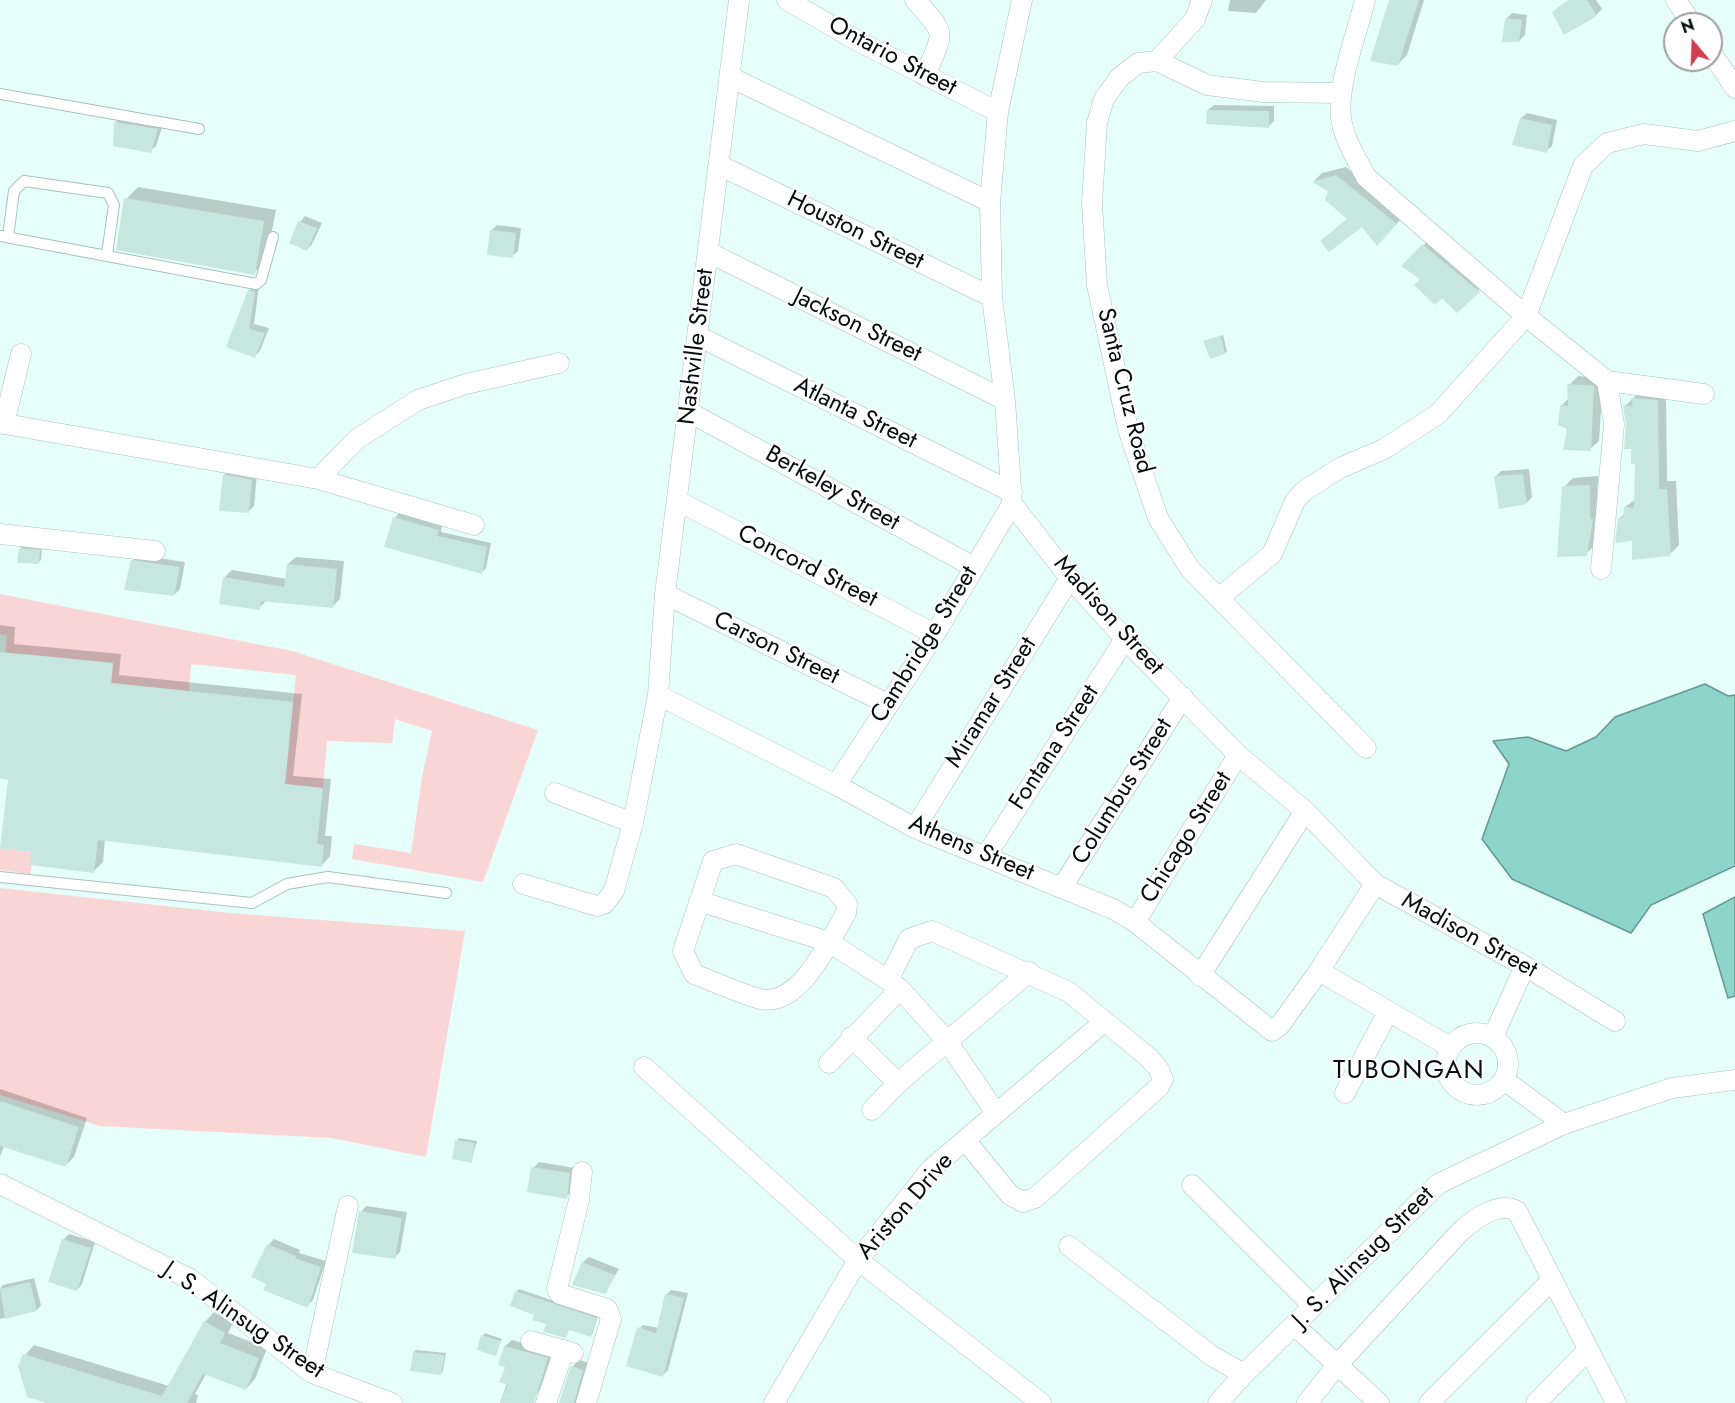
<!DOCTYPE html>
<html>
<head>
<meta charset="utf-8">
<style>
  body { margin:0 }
  #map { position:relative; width:1735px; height:1403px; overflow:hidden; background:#e6fffa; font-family:Jost,sans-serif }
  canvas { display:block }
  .north { position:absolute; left:1663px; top:12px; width:60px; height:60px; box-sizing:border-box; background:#fff; border:2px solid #9b9f9e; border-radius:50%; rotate:341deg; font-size:16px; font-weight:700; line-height:24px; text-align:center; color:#050e0d }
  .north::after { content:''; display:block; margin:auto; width:21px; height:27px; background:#ce3e4e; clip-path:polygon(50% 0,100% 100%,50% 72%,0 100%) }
</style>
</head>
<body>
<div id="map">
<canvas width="1735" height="1403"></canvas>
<div class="north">N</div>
</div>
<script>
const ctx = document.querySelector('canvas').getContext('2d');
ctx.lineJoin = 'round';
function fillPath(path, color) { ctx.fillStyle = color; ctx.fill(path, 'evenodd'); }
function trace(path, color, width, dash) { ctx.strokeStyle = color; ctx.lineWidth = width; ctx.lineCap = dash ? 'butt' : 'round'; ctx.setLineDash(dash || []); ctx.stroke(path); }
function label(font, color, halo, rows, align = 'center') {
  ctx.font = font + ' Jost,sans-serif'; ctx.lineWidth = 4.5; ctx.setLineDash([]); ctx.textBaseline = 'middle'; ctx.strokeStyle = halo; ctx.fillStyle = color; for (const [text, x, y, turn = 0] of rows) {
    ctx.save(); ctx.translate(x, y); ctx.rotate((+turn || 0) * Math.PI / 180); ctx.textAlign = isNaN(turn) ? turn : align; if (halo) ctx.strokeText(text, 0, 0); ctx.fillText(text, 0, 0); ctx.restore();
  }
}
const green = new Path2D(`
  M0 594 292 651 538 730 483 882 352 859 354 844 411 853 422 777 432 731 395 719 392 743 327 741 323 788 285 784 296 675 191 664 189 691 111 683 113 663 25 654 20 697 1 695 7 636 0 634Z
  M0 848 31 852V874L0 870Z
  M0 888 230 913 465 931 426 1157 331 1138 100 1126 0 1095Z`);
const water = new Path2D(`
  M1705 684 1728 696 1735 695V866L1651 905 1631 933 1512 879 1482 839 1509 764 1493 741 1528 737 1566 751 1596 737 1615 717Z
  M1735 897V996L1728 998 1703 914Z`);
const shadow = new Path2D(`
  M1230 0H1266L1256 13 1228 11Z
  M1390 0H1424L1407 55 1398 64Z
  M1568 0H1596L1602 9 1596 15Z
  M1512 13 1527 15 1525 35 1519 41 1506 19Z
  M1214 105 1274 106V121L1269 126 1208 110Z
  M1527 113 1557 120 1552 146 1546 151 1514 144 1521 118Z
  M121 117 163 124 156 146 150 151 116 122Z
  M1346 167 1405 215 1386 235 1349 218 1330 190 1314 181 1322 173Z
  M138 187 276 210 266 261 254 273 126 199Z
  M305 216 322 223 312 244 307 250 290 242 300 222Z
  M497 225 521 228 518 251 512 256 491 231Z
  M1432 236 1487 282 1457 310 1404 266Z
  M255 285 259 286 254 324 269 328 260 351 255 356 228 346 249 291Z
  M1223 335 1227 351 1225 353 1205 341Z
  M1578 376 1603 378 1599 441 1590 449 1569 428 1561 406 1569 398V385Z
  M1642 390 1666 392 1667 481H1676L1679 545 1670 554 1634 539 1619 519 1625 513V507L1636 499V463L1625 406Z
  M230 469 257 474 254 506 248 512 224 475Z
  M1529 469 1532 497 1527 503 1496 476 1501 471Z
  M1598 476 1595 545 1586 554 1564 487 1573 478Z
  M399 513 442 526 441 532 491 543 486 568 482 572 395 518Z
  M22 546 42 548 41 560 38 563 20 549Z
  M138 555 185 562 180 589 174 595 132 561Z
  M296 557 344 561 340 599 332 607 267 600 259 608 224 578 232 570 287 579 288 564Z
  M0 625 15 627 14 644 121 654 119 675 302 694 293 776 331 779 325 836H332L330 856 322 865 105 840 103 862 94 871 33 850 10 779 0 777Z
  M0 1089 87 1118 74 1157 65 1166 4 1146 0 1157Z
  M459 1138 477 1141 471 1162 457 1140Z
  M539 1162 575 1168 572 1191 566 1197 533 1168Z
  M366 1206 407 1212 400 1252 395 1257 361 1212Z
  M69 1234 95 1242 82 1284 77 1290 63 1240Z
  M274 1239 300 1250 299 1253 326 1261 313 1300 307 1306 268 1283V1245Z
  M589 1257 619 1269 605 1292 583 1262Z
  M34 1278 41 1305 37 1310 0 1319V1289L3 1285Z
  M519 1289 598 1316 593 1333 590 1336 570 1329 565 1337 536 1314 516 1292Z
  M671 1290 688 1293 668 1370 663 1375 638 1330 643 1325 659 1328 666 1295Z
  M214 1312 233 1323 228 1333 267 1348 255 1379 246 1389 206 1374 195 1394 198 1395 196 1403H51L25 1355 34 1345 169 1386 205 1322Z
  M485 1333 502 1339 496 1354 483 1336Z
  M512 1340 554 1352 541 1389 535 1396 523 1403H500L507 1383 505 1346Z
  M416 1350 446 1353 443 1371 441 1373 414 1352Z
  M579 1360 589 1363 582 1403H560L573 1366Z`);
const building = new Path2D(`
  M1389 0H1419L1398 66 1370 61Z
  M1568 0H1587L1597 16 1564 35 1552 12Z
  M1505 18 1522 20 1519 42H1502Z
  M1207 110 1269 111V128L1206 124Z
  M1520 118 1552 125 1547 153 1512 145Z
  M114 122 158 129 151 153 113 146Z
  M1336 175 1397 224 1377 246 1362 227 1329 252 1320 241 1347 219 1325 200 1328 191 1312 182Z
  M124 198 264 221 255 275 116 250Z
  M298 221 317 228 307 251 289 243Z
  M490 230 516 233 513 258 487 255Z
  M1422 244 1480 292 1457 313 1442 298 1435 305 1414 285 1420 279 1401 266Z
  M248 290 255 292 249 329 265 333 255 358 226 347Z
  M1221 336 1225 354 1210 359 1203 341Z
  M1567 384 1594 386 1591 451 1563 450 1567 429 1558 425 1560 405 1568 406Z
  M1631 398 1658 400 1659 489H1667L1671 556 1632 560V541L1615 543 1618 518H1623L1624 507 1634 508 1635 464H1631V449H1624L1626 425 1623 405 1633 406Z
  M223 474 252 480 249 513 219 511Z
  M1523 474 1527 504 1499 509 1494 476Z
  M1590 485V519H1593L1587 556 1557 557 1562 486Z
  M393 517 439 530 437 536 487 547 482 574 384 547Z
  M19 548 40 550 39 564 17 563Z
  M131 560 180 567 174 596 124 590Z
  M287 564 337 569 333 608 261 601 260 610 219 604 223 577 284 587Z
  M0 652 113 663 111 683 293 702 285 784 323 788 317 844 324 845 322 867 98 840 94 873 30 865 31 852 0 848 8 780 0 779Z
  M0 1101 79 1127 66 1167 0 1146Z
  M455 1140 475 1143 472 1163 452 1159Z
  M531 1167 570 1173 567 1199 527 1192Z
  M359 1211 402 1218 395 1259 352 1253Z
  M62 1239 91 1248 77 1291 48 1282Z
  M267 1244 296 1256 295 1258 321 1267 308 1308 263 1290 266 1284 251 1277Z
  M582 1262 615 1275 606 1294 572 1285Z
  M30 1282 37 1311 5 1319 0 1289Z
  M515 1291 597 1318 591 1337 569 1330 566 1338 543 1332 546 1324 532 1320 534 1315 510 1306Z
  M665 1294 684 1298 663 1377 626 1366 637 1327 656 1333Z
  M204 1321 225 1333 220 1343 259 1358 246 1390 203 1374 187 1403H46L27 1397 18 1366 23 1354 162 1396Z
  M481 1335 501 1341 496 1356 477 1350Z
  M504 1346 548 1358 534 1403H500L508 1385 499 1382 505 1367 498 1365Z
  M413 1352 445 1355 441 1375 410 1371Z
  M571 1366 583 1370 574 1403H559Z`);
const lane = new Path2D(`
  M0 94 199 129
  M0 236 256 284 261 280 273 237
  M8 237 14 191 24 181 108 193 114 205 107 254
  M0 877 252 903 287 884 328 877 446 893`);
const street = new Path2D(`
  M787 0 856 40 998 112
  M915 0C949 37 943 31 925 76
  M1022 0 998 112 990 202 992 297 1005 400 1012 504 1070 578 1125 639 1238 755 1305 811 1375 884 1525 966 1615 1021
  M1202 0 1195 19 1157 61 1138 63 1119 78 1104 99 1097 123 1092 203 1097 285 1128 429 1158 518 1190 569 1366 748
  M1365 0C1357 34 1337 83 1341 117 1343 138 1357 159 1366 177L1526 316 1607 381 1704 394
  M1676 0 1692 24
  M1711 52 1735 88
  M1157 61 1207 85 1263 92 1341 93
  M730 77 990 202
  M719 165 992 297
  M708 252 1005 400
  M698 336 1012 492
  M689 412 974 567
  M0 423 318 479 474 525
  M4 424 21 354
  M318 479 357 439 418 400 466 384 559 363
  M678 501 935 634
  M0 534 155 551
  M1601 569 1614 424 1607 381
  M665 594 888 704
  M1220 597 1272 554 1295 501 1304 491 1340 468 1384 449 1438 414 1526 316 1583 166 1607 143 1644 134 1698 141 1735 131
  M658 695 836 785 915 828 1113 909 1135 922 1272 1031 1280 1025 1319 971 1375 884
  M836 785 935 634 1012 504
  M555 793 633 823
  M915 828 1070 578
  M736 854 834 888 847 904 846 913C830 941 799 1008 760 999 738 993 715 982 694 974L683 951 713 861Z
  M986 856 1125 639
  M523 884 597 906 604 904 614 891 633 823 658 695 665 594 739 0
  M1062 887 1183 697
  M699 901 829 942 888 980 900 989 947 1041 996 1113
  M1135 922 1238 755
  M1319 971 1450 1047
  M1200 976 1305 811
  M888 980 909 939 932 931 1069 992 1148 1057 1158 1068 1163 1079 1159 1087 1035 1198 1023 1202 1010 1195 965 1140
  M1446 1064a31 31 0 1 1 62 0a31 31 0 1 1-62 0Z
  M851 1037 898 1083
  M1493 1037 1525 966
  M829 1063 900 989
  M644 1067 858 1260 1041 1403
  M1504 1080 1564 1124
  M1345 1093 1388 1012
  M872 1110 898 1083 1029 972
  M582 1172 579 1200 557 1289 560 1294 607 1309 611 1319 586 1403
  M0 1184 190 1279 312 1373 392 1403
  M1192 1185 1313 1306
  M1069 1246 1212 1356 1244 1374
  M1295 1326 1379 1403
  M531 1341 573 1353
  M312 1373 348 1206
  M546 1403 564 1350
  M774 1403 858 1260 932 1168 1105 1021
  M1218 1403 1244 1374 1438 1184 1564 1124 1672 1088 1735 1080
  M1307 1403 1338 1364 1460 1232C1474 1219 1499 1201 1517 1211L1616 1403
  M1429 1403 1552 1280
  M1536 1403 1587 1351`);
const streetNames = [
  ["Ontario Street",892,57,28],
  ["Houston Street",855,231,26],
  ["Jackson Street",857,326,26],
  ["Nashville Street",697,347,-83],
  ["Santa Cruz Road",1124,391,76],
  ["Atlanta Street",855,414,26],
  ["Berkeley Street",832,489,29],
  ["Concord Street",807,567,27],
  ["Madison Street",1108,616,48],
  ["Cambridge Street",925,645,-58],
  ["Carson Street",776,649,26],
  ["Miramar Street",992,703,-58],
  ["Fontana Street",1055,748,-57],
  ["Columbus Street",1123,792,-58],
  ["Chicago Street",1187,838,-58],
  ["Athens Street",971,849,23],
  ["Madison Street",1469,936,29],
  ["Ariston Drive",906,1207,-49],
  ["J. S. Alinsug Street",1364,1258,-45],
  ["J. S. Alinsug Street",243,1321,34]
];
const neighbourhoodNames = [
  ["TUBONGAN",1409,1072]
];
fillPath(green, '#f9d6d5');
fillPath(water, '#8dd5ca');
trace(water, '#649991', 1.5);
fillPath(shadow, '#0003');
fillPath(building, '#c8e6e0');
trace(lane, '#a5c2bd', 12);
trace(street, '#a5c2bd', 21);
trace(lane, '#fff', 10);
trace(street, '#fff', 20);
label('24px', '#050e0d', '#fff', streetNames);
ctx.letterSpacing = '1.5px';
label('26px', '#050e0d', '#fff', neighbourhoodNames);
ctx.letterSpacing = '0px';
</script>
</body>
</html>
